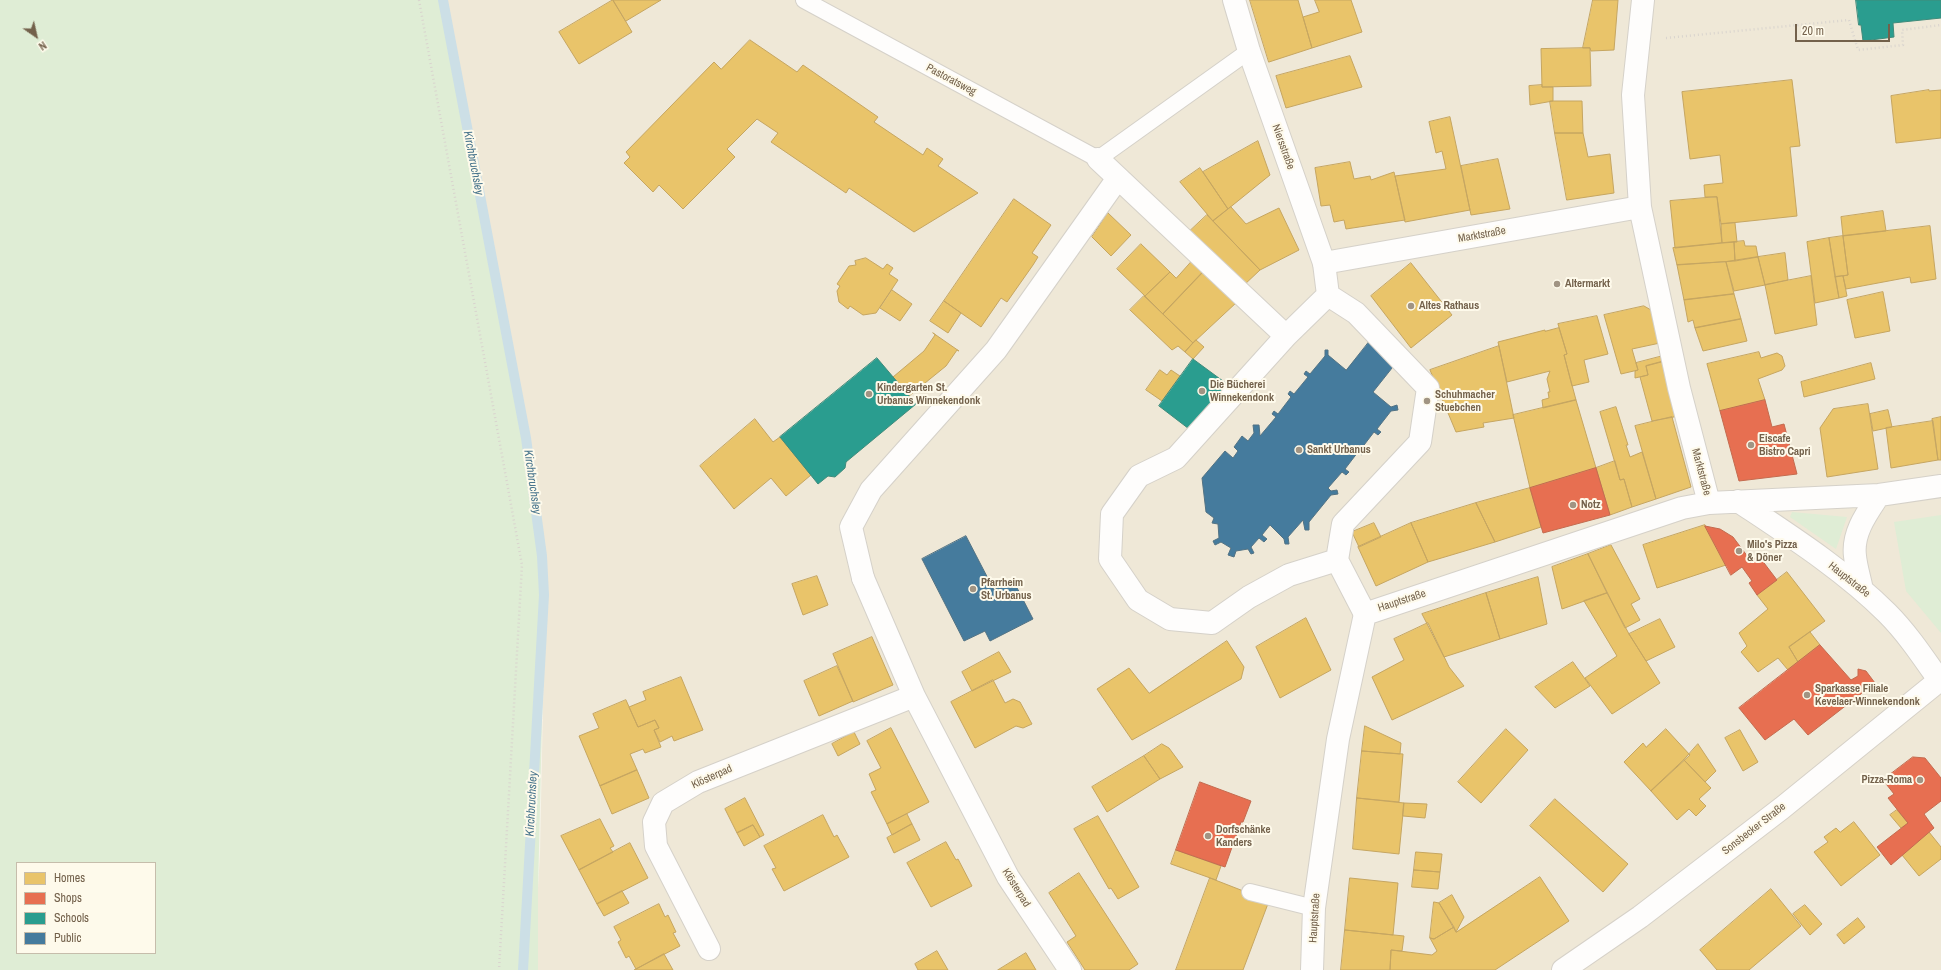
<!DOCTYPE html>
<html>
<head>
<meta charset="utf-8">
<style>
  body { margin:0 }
  #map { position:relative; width:1941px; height:970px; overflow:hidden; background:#f6f4ea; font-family:"Archivo Narrow",sans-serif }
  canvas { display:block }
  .legend { position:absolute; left:16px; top:862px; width:140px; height:92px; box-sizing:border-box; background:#fefaeb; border:1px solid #c6bdab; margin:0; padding:5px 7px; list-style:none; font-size:12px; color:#73614b }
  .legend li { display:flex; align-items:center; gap:8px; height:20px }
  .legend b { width:20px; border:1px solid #c6bdab }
  .north { position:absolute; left:16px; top:16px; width:40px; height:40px; -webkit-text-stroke:3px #fefaeb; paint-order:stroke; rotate:146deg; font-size:11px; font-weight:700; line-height:16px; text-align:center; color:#73614b }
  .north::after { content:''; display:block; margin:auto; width:14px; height:18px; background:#73614b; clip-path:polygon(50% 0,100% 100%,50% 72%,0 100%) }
  .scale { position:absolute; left:1795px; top:24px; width:95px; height:18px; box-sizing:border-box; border:2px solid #73614b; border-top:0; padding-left:5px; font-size:12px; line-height:14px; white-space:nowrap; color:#73614b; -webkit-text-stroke:3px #fefaeb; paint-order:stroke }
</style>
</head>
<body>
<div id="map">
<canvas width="1941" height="970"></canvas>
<ul class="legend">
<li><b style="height:11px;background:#e9c46a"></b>Homes</li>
<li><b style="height:11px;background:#e76f51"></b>Shops</li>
<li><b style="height:11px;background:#2a9d8f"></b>Schools</li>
<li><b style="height:11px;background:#457b9d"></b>Public</li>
</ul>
<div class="north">N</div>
<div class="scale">20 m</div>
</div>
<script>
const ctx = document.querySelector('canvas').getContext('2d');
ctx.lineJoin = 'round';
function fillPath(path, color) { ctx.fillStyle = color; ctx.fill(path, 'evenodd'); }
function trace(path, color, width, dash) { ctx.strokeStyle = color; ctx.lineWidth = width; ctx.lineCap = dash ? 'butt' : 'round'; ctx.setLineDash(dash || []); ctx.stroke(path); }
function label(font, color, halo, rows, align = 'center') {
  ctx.font = font + ' "Archivo Narrow",sans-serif'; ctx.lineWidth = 4; ctx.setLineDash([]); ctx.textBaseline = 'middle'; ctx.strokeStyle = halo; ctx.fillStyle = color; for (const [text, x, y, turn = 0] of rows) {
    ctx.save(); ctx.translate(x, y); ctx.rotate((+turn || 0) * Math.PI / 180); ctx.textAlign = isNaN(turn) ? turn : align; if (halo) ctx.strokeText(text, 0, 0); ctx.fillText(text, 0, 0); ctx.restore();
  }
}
const residential = new Path2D(`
  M446 0H1941V970H533L540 854 546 552Z`);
const green = new Path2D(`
  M0 0H446L546 552 538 890V970H0ZM17 863H155V953H17Z
  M1792 512 1847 517 1836 549 1790 517Z
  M1941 515V633L1906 591 1894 522Z`);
const homes = new Path2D(`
  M613 0 632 32 579 64 559 32Z
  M613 0H661L626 21Z
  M1250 0H1298L1312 48 1269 62Z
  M1315 0H1351L1362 32 1312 48 1303 17 1319 12Z
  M1593 0H1618L1614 50 1591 51 1590 48H1583Z
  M750 40 797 72 803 65 878 117 874 122 923 155 927 148 943 159 938 166 978 193 914 232 849 188 846 193 771 142 778 133 757 119 727 149 735 157 683 209 659 185 653 192 624 163 630 157 626 152 714 62 721 69Z
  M1590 48 1591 86 1542 87 1541 49Z
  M1350 56 1362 87 1286 108 1276 76Z
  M1792 80 1800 146 1790 147 1797 216 1721 224 1717 197H1705L1704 185 1723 183 1720 155 1690 159 1682 92Z
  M1542 85V87H1553V101L1530 105 1529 86Z
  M1929 90V91L1941 90V138L1896 143 1891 96Z
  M1550 101H1582L1583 133H1555Z
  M1450 117 1470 210 1405 222 1395 176 1446 169 1442 151 1436 153 1429 122Z
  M1555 133H1583L1588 157 1610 154 1614 193 1567 200Z
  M1258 141 1270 175 1228 209 1203 172Z
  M1498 159 1510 209 1471 215 1461 166Z
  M1350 162 1354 179 1370 176 1371 180 1394 172 1405 220 1346 229 1344 220 1334 222 1330 205 1321 206 1315 168Z
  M1200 168 1228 209 1213 221 1180 182Z
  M1717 197 1722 243 1675 248 1670 201Z
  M1014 199 1051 225 1032 253 1038 257 1033 265 1007 302 1001 298 981 327 944 301Z
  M1231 207 1246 224 1279 208 1299 250 1260 270 1213 221Z
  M1883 211 1886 231 1843 236 1841 217Z
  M1108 213 1131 235 1111 256 1092 237Z
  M1207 215 1260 270 1243 286 1190 231Z
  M1735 223 1737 242 1722 243 1721 224Z
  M1930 226 1936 279 1911 283 1910 277 1846 289 1843 276 1848 275 1843 236Z
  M1843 236 1848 275 1835 277 1829 238Z
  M1829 238 1839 298 1815 303 1807 242Z
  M1744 241 1745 246H1756L1758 257 1735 261 1734 242Z
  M1734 242 1735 261 1677 265 1673 248Z
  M1141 244 1170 272 1145 296 1117 269Z
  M1785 253 1788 280 1765 285 1758 257Z
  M1758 257 1765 285 1734 291 1726 262Z
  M866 258 883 269 887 264 893 268 889 274 898 280 876 313 863 315 850 306 848 309 839 302 837 291 840 286 837 284 849 266 856 265 855 261Z
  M1193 260 1204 271 1163 314 1145 296 1170 272 1176 278Z
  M1726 262 1734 294 1684 300 1677 265Z
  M1411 263 1452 315 1411 348 1371 296Z
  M1204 271 1237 302 1193 343 1163 314Z
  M1811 276 1817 325 1775 334 1765 285Z
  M1843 276 1847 296 1839 298 1835 277Z
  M892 290 912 304 900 321 880 308Z
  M1883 292 1890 331 1855 338 1847 300Z
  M1734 294 1741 319 1695 328 1693 320 1688 322 1684 300Z
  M1144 296 1193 343 1185 352 1178 346 1172 350 1130 310Z
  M944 301 961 313 948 333 930 321Z
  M1644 306 1651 310 1660 343 1632 349 1638 370 1621 374 1604 315Z
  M1597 316 1608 354 1584 360 1589 382 1572 386 1564 355 1567 354 1558 324Z
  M1741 319 1747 341 1703 351 1695 328Z
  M1559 328 1567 354 1564 355 1576 400 1543 408 1542 400 1549 398 1548 392H1550L1547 379 1550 371 1507 382 1498 342 1545 330V331Z
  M933 333 959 351 957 350 946 366 909 396 893 377 924 351 935 335Z
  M1196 340 1204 347 1193 359 1185 352Z
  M1499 346 1514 418 1483 423 1484 427 1456 432 1430 370Z
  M1759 352 1761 358 1777 353 1782 356 1785 366 1782 370 1758 379 1765 400 1720 411 1707 364Z
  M1663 356 1665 361 1646 366 1648 375 1635 378V371L1638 370 1636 363Z
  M1665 361 1679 416 1652 421 1640 377 1648 375 1646 366Z
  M1871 363 1875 379 1804 397 1801 382Z
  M1160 370 1167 375 1171 370 1180 376 1162 401 1146 390Z
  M1576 400 1596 468 1530 488 1513 415Z
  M1868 404 1878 469 1827 477 1820 428 1833 409Z
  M1616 407 1628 445H1626L1630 457 1642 452 1656 499 1632 507 1624 479 1620 480 1600 412Z
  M1888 410 1892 427 1873 431 1870 414Z
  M1672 417 1691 487 1656 499 1635 426Z
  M1941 417V460H1938L1932 419Z
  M755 419 773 442 780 437 811 475 786 496 771 478 734 509 700 466Z
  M1933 421 1938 460 1891 468 1886 428Z
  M1615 461 1620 480 1624 479 1632 507 1610 515 1596 468Z
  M1530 488 1541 527 1495 542 1476 503Z
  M1476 503 1495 542 1428 562 1411 523Z
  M1374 523 1381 537 1359 547 1352 532Z
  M1411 523 1428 562 1376 586 1358 547Z
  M1705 525 1726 565 1657 588 1643 545Z
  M1611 545 1640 599 1631 604 1640 620 1625 628 1588 554Z
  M1588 554 1607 593 1562 609 1552 567Z
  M1787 572 1825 621 1789 647 1798 662 1788 670 1778 658 1758 672 1741 652 1747 646 1739 633 1768 609 1757 595Z
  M817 576 828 605 803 615 792 584Z
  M1538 577 1547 624 1500 639 1486 593Z
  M1486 593 1500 639 1444 657 1422 614Z
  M1607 593 1629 634 1660 683 1612 714 1585 678 1617 656 1584 601Z
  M1306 618 1331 670 1280 698 1256 647Z
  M1660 619 1675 647 1646 661 1629 634Z
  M1428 623 1449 667 1464 686 1392 720 1372 677 1404 660 1394 639Z
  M1810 632 1820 645 1798 662 1789 647Z
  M872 637 893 685 853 702 833 654Z
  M1227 641 1244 667 1241 679 1132 740 1097 689 1129 668 1149 693Z
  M999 652 1011 672 972 691 962 672Z
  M1573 662 1590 686 1555 708 1535 687Z
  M837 666 853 701 819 716 804 681Z
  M681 677 703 730 674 741 672 736 660 742 654 730 659 728 655 720 638 727 629 707 646 700 643 692Z
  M993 680 1005 703 1013 699 1020 702 1032 724 1023 728 1016 726 975 748 951 702Z
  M626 700 638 727 655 720 659 728 654 730 661 747 645 753 643 749 630 754 637 770 600 786 579 736 599 728 593 714Z
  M1365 726 1401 743 1400 754 1362 751Z
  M891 728 929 802 887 824 871 792 876 790 869 774 881 768 867 741Z
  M1506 729 1528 750 1481 803 1458 782Z
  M1666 729 1690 755 1651 791 1624 762 1643 743 1646 747Z
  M1740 730 1758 762 1743 771 1725 738Z
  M854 732 860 744 838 756 832 744Z
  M1162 744 1169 748 1183 767 1160 779 1144 756Z
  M1698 744 1716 771 1705 782 1684 760Z
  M1362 751 1403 754 1399 802 1357 798Z
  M1144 756 1160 779 1107 812 1092 787Z
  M1684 760 1711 788 1699 799 1706 806 1696 816 1689 809 1677 820 1651 791Z
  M637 770 649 798 612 814 600 786Z
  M745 798 764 835 760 837 753 825 737 833 725 809Z
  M1357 798 1404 803 1399 854 1353 849Z
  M1555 799 1628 864 1603 892 1530 826Z
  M1404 803 1427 804 1425 818 1403 816Z
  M1897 810 1908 823 1901 828 1890 815Z
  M907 814 912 824 892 835 887 824Z
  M823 815 834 837 837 835 849 857 784 891 772 869 776 868 764 846Z
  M1098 816 1139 887 1118 899 1111 888 1109 889 1074 829Z
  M600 819 614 846 610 848 613 852 579 870 561 836Z
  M1854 822 1880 855 1841 886 1814 852 1828 842 1824 837 1836 828 1840 832Z
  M912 824 920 840 894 853 887 838Z
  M753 825 760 837 744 846 737 833Z
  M1929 832 1941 847V859L1919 876 1902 855Z
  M946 842 956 860 958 859 972 886 931 907 907 863Z
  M630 843 648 878 597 904 579 870Z
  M1176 850 1221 866 1216 880 1171 864Z
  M1416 852 1442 854 1440 872 1414 870Z
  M1414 870 1440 872 1438 889 1412 887Z
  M1079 873 1138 964 1129 970H1085L1067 942 1076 936 1049 893Z
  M1540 877 1569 921 1495 970H1390L1391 950 1432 955 1437 951 1430 938 1434 939 1454 927 1456 932Z
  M1210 878 1269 901 1243 970H1176Z
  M1350 878 1398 883 1393 935 1345 930Z
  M1771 889 1801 926 1749 970H1717L1700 950Z
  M622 891 629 903 604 916 597 904Z
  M1452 895 1464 917 1456 932 1439 903Z
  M1434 902 1439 903 1454 927 1434 939 1430 938Z
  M659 904 665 917 668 915 676 932 673 933 680 946 636 969 629 956 626 958 618 942 621 940 614 927Z
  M1805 905 1822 924 1810 935 1793 914Z
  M1858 918 1865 927 1844 944 1837 935Z
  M1345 930 1404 936 1402 951 1391 950 1390 970H1341Z
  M937 951 948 970H918L915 964Z
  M1026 953 1036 970H998Z
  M664 954 673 970H634L636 969Z`);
const shops = new Path2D(`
  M1765 400 1772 427 1784 424 1797 474 1739 481 1720 411Z
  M1596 468 1610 515 1543 533 1530 488Z
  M1705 526 1720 529 1733 537 1751 561 1758 555 1777 580 1757 595 1749 583 1752 581 1742 567 1731 575Z
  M1820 645 1851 680 1858 676V669L1866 671 1875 683 1808 735 1794 719 1765 740 1739 708Z
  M1913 757 1925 758 1941 778V801L1924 814 1934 828 1891 865 1877 847 1908 823 1888 798 1894 794 1883 780Z
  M1200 782 1251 801 1243 822H1241L1225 867 1176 850Z`);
const schools = new Path2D(`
  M1856 0H1941V18L1893 23 1894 37 1863 41 1861 25H1859Z
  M877 358 916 404 846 462 845 468 835 477 828 476 818 484 780 437Z
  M1193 359 1227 384 1193 432 1159 406Z`);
const public = new Path2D(`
  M1369 342 1396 363 1373 392 1391 407 1397 405 1398 410 1391 411 1377 429 1381 432 1378 435 1374 432 1361 449 1364 452 1362 455 1358 452 1345 469 1349 472 1346 475 1342 472 1328 488 1331 491 1337 490 1338 494 1331 495 1309 522V530H1305L1303 520 1288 537 1289 544H1285L1284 539 1270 525 1262 535 1267 539 1264 542 1259 538 1251 547 1254 553 1251 554 1248 549 1236 551 1234 557 1228 555 1231 548 1221 542 1215 545 1213 541 1219 538 1218 524 1212 523 1214 518 1206 512 1202 478 1225 451 1233 458 1238 451 1234 447 1242 436 1248 441 1254 433 1253 425H1259L1260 436 1276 417 1272 414 1274 411 1278 414 1291 397 1288 394 1290 391 1294 394 1308 377 1304 374 1306 371 1310 374 1325 356V350H1328V355L1346 370Z
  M966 536 994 590 1013 580 1033 619 990 641 985 631 964 641 922 559Z`);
const stream = new Path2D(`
  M443 0 526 438 542 556 544 595 523 970`);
const path = new Path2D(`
  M419 0 522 565 499 970
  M1666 38 1849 20 1858 50 1903 45 1902 30 1941 25`);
const service = new Path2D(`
  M804 0 1098 159 1249 51
  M1250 892 1314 908`);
const pedestrian = new Path2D(`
  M1098 159 1286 336
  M1324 263 1328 295
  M1328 295 1356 313 1428 388 1420 442 1343 524 1337 560 1289 575 1249 597 1212 623 1170 619 1138 600 1110 559 1112 514 1139 476 1176 458 1286 336Z
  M1337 560 1365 614
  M863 578 851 527 871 490 996 350 1118 178`);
const minor = new Path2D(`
  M1234 0 1249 51 1324 263 1640 207
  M1643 0 1633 95 1640 207 1679 388 1709 503
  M1738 501C1789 535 1844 570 1887 613 1907 633 1923 657 1939 680
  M863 578 914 696 1008 877 1070 970
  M1862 590C1860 579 1856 567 1855 556 1852 533 1867 513 1879 495
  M709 949 656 846 654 822 663 803 698 782 914 696
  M1312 970 1314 908 1338 739 1365 614 1682 508 1709 503 1879 495 1941 486`);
const secondary = new Path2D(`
  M1563 970 1640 917 1782 808 1941 679`);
const markers = [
  [1557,284,4,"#a19483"],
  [1411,306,4,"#a19483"],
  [1202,391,4,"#a19483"],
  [869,394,4,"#a19483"],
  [1427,401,4,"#a19483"],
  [1751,445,4,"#a19483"],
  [1299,450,4,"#a19483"],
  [1573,505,4,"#a19483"],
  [1739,551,4,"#a19483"],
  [973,589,4,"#a19483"],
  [1807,695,4,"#a19483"],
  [1920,780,4,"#a19483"],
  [1208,836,4,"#a19483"]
];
const streetNames = [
  ["Pastoratsweg",951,80,28],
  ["Niersstraße",1283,147,70],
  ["Marktstraße",1482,235,-10],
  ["Marktstraße",1701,472,75],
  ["Hauptstraße",1849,580,38],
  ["Hauptstraße",1402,601,-18],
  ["Klösterpad",712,777,-24],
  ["Sonsbecker Straße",1754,829,-38],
  ["Klösterpad",1016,888,58],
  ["Hauptstraße",1315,918,-86]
];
const poiNames = [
  ["Altermarkt",1565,284],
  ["Altes Rathaus",1419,306],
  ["Die Bücherei",1210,385],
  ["Winnekendonk",1210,398],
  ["Kindergarten St.",877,388],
  ["Urbanus Winnekendonk",877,401],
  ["Schuhmacher",1435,395],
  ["Stuebchen",1435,408],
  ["Eiscafe",1759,439],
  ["Bistro Capri",1759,452],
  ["Sankt Urbanus",1307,450],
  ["Notz",1581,505],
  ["Milo's Pizza",1747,545],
  ["& Döner",1747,558],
  ["Pfarrheim",981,583],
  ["St. Urbanus",981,596],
  ["Sparkasse Filiale",1815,689],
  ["Kevelaer-Winnekendonk",1815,702],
  ["Pizza-Roma",1912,780,"right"],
  ["Dorfschänke",1216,830],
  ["Kanders",1216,843]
];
const waterNames = [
  ["Kirchbruchsley",473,163,79],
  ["Kirchbruchsley",532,482,82],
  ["Kirchbruchsley",532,804,-87]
];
fillPath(residential, '#efe8d7');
fillPath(green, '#dfedd5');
fillPath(homes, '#e9c46a');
trace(homes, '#c6a661', 1);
fillPath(shops, '#e76f51');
trace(shops, '#c46b4f', 1);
fillPath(schools, '#2a9d8f');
trace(schools, '#408b7b', 1);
fillPath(public, '#457b9d');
trace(public, '#537384', 1);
trace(stream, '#ccdfe6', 10);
trace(service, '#d5d1c9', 18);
trace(pedestrian, '#d5d1c9', 24);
trace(minor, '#d5d1c9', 24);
trace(secondary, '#d6d1c8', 24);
trace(path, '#d9d4ce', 2.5, [1, 3]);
trace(service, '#fefdfc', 16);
trace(pedestrian, '#fefdfc', 22);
trace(minor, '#fefdfc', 22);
trace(secondary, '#fefdfc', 22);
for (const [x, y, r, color] of markers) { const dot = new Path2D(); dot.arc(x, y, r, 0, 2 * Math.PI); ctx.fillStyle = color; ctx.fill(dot); trace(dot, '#fefaeb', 1.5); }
label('11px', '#73614b', '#fefaeb', streetNames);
label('bold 11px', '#73614b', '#fefaeb', poiNames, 'left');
label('italic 12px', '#49758d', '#fefaeb', waterNames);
</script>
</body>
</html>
